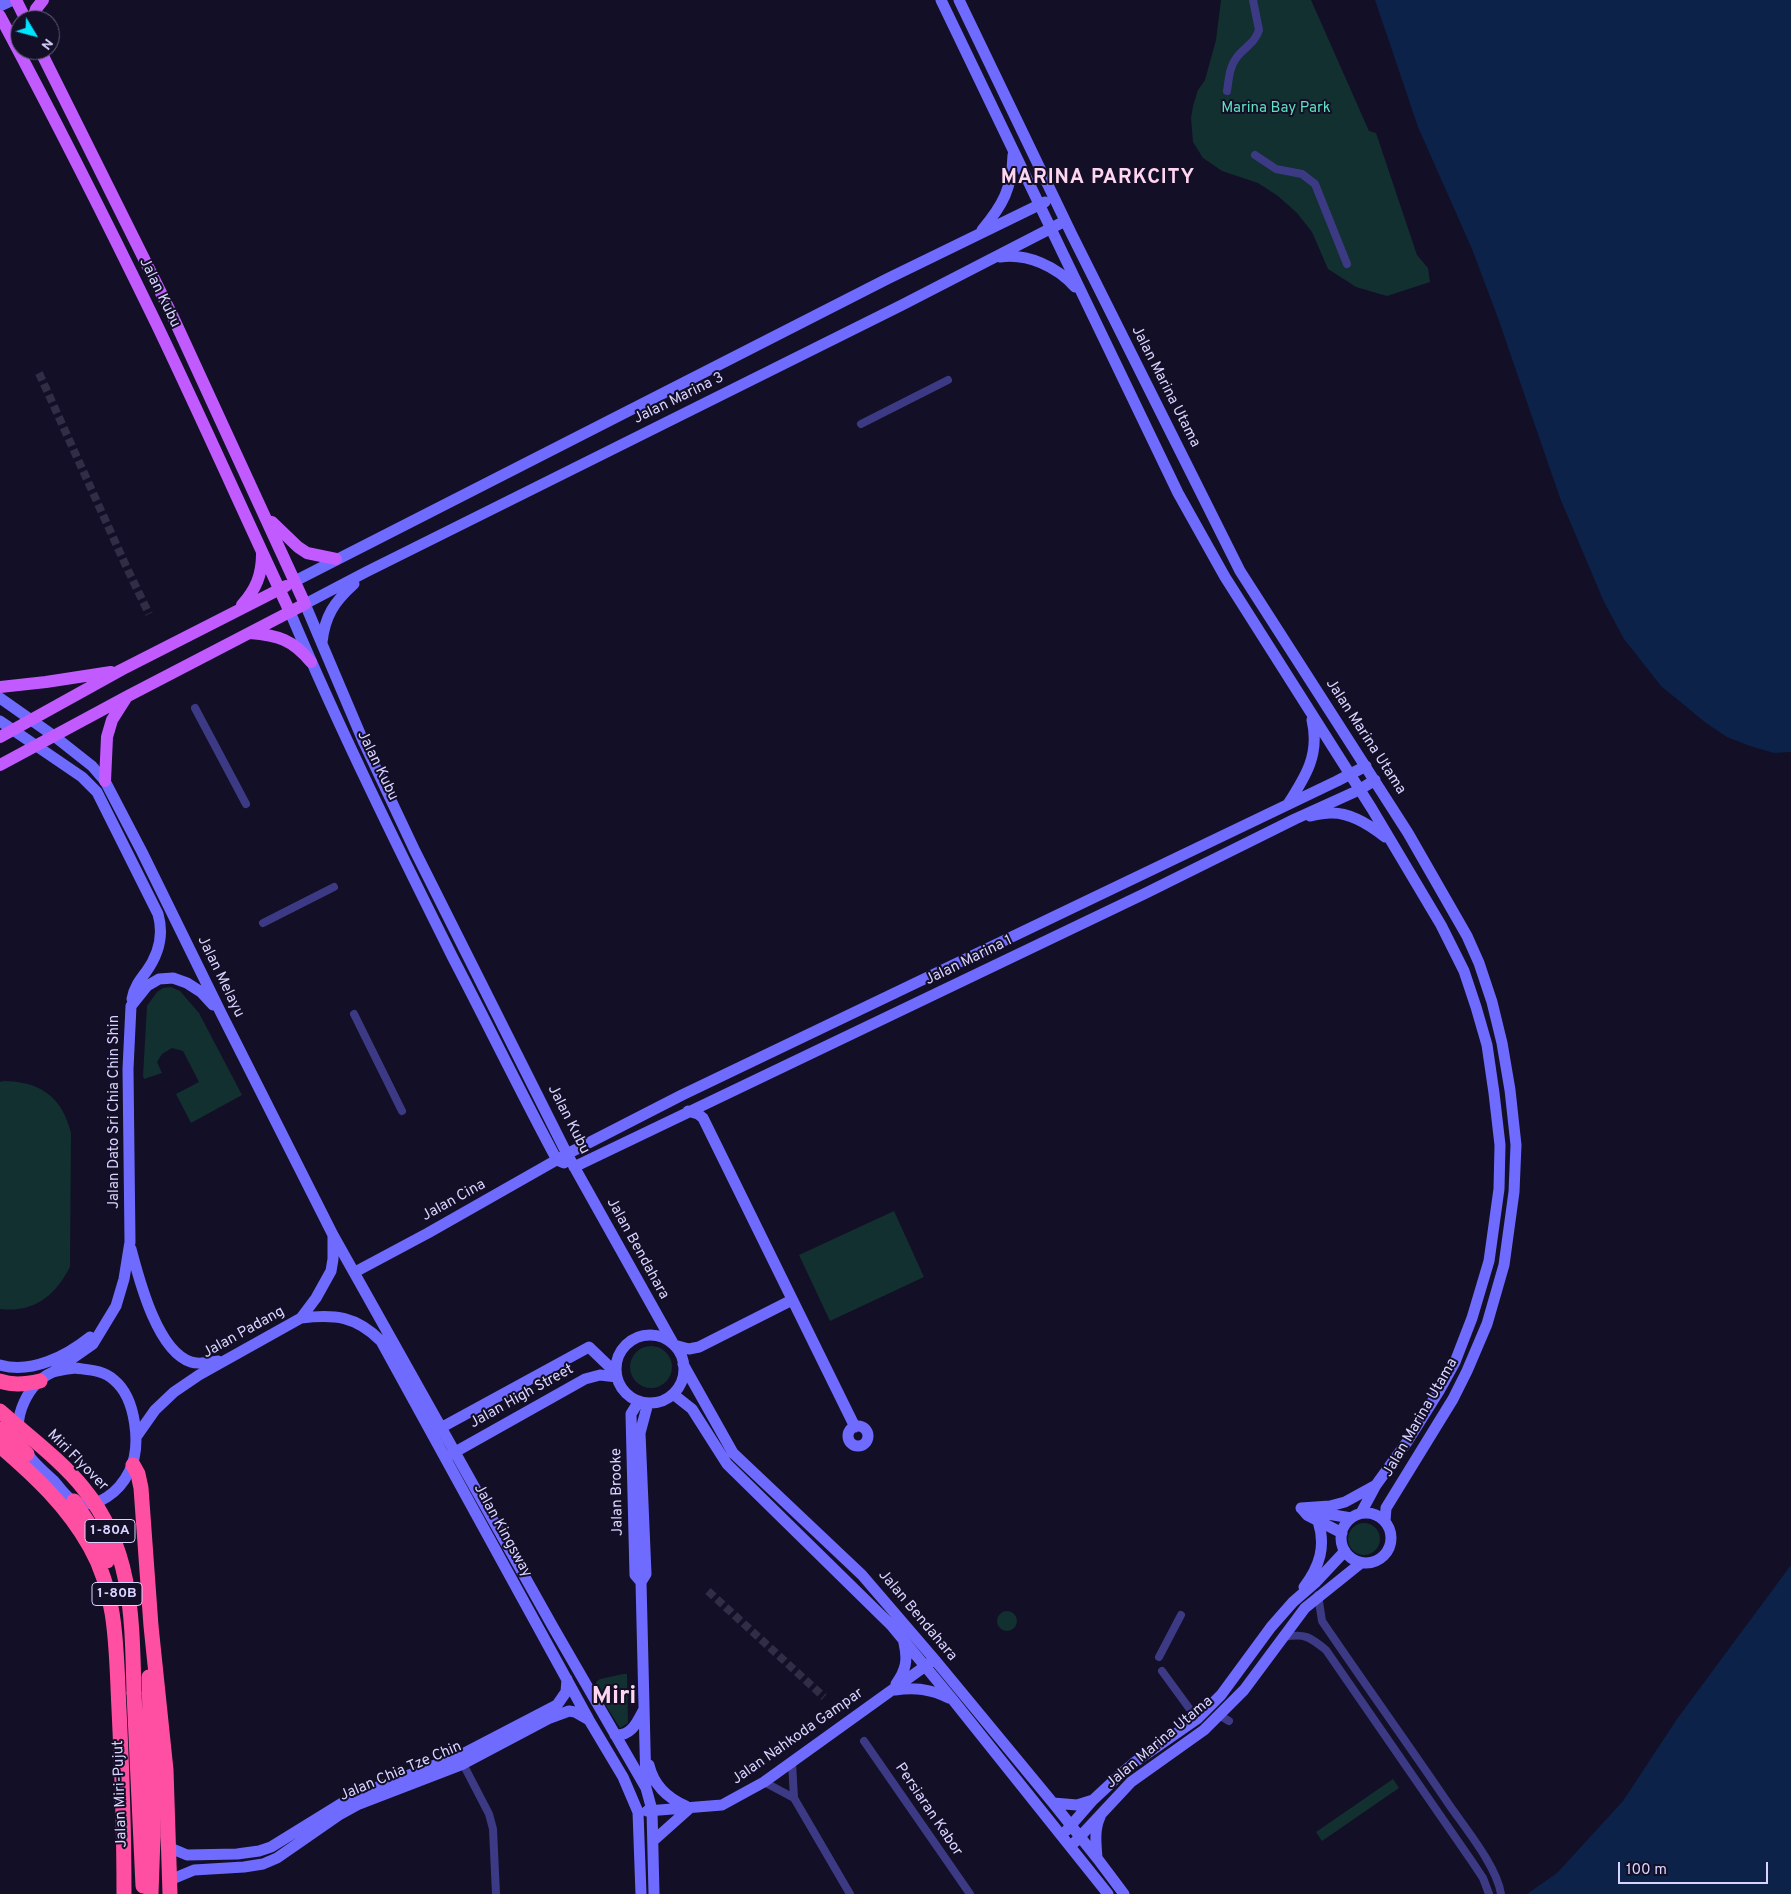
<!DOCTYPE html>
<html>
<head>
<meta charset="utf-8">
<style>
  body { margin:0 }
  #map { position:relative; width:1791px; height:1894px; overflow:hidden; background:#130f26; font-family:Overpass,sans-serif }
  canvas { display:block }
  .north { position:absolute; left:10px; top:10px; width:50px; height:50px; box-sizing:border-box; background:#130f26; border:1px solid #625e7d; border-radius:50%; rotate:127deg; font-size:14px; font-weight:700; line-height:20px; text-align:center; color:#d9d4ff }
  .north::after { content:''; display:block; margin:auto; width:18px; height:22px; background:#00e5ff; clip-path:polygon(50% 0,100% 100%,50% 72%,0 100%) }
  .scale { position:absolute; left:1618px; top:1862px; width:150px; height:22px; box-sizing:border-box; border:2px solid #d9d4ff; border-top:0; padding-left:6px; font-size:15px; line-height:18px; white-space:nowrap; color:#d9d4ff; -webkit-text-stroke:4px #130f26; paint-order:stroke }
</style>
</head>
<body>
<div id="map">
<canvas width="1791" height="1894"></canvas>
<div class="north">N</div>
<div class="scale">100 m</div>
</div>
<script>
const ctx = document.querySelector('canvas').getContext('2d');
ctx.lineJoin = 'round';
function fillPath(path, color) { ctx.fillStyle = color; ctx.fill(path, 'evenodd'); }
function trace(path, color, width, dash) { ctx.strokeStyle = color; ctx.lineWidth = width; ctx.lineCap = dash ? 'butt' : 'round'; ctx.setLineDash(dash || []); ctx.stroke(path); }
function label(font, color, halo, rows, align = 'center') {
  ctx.font = font + ' Overpass,sans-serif'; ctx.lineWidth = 4; ctx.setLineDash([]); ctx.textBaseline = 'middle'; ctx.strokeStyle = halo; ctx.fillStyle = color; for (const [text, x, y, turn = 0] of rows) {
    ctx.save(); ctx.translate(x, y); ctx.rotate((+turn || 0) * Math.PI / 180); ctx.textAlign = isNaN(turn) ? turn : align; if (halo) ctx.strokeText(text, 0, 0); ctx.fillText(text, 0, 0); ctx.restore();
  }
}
const green = new Path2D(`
  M1221 0H1311L1369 131 1376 133 1417 255 1428 268 1430 282 1387 296 1356 287 1328 269 1312 232 1297 213 1278 196 1258 183 1222 171 1203 158 1193 142 1191 118 1193 106 1198 90 1205 80 1216 40Z
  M171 987 180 991 199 1013 242 1095 191 1123 176 1094 199 1082 183 1051 172 1048 162 1054 157 1062 162 1073 144 1079 143 1076 147 1006 157 992 163 988Z
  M3 1081C39 1081 62 1096 71 1133L70 1267C55 1296 34 1313 0 1309V1082Z
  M894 1211 924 1277 830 1321 799 1255Z
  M630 1367a21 21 0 1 1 42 0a21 21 0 1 1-42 0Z
  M1348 1539a16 16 0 1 1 32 0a16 16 0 1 1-32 0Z
  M997 1621a10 10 0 1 1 20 0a10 10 0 1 1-20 0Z
  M623 1674H627L628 1723 620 1728 598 1693 596 1682 600 1679Z
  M1393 1779 1399 1788 1322 1841 1316 1832Z`);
const water = new Path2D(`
  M1375 0H1791V752L1774 753 1750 746 1727 737 1706 723 1661 686 1624 639 1604 602 1560 498 1498 318 1472 249 1418 127Z
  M1791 1565V1894H1527L1557 1873 1623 1801 1677 1719Z`);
const streetTunnel = new Path2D(`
  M39 373 126 566 149 614
  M708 1591 824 1697`);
const street = new Path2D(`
  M1227 91C1229 79 1229 67 1237 57 1245 47 1255 43 1259 30L1253 0
  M1255 155 1276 169 1302 174 1315 184 1347 264
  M861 424 948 380
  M195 708 246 804
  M263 923 334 887
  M354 1014 402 1111
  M1318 1595 1322 1621C1364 1683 1408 1744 1450 1806 1466 1829 1497 1867 1501 1894
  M1284 1637C1305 1633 1310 1637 1326 1650L1473 1863 1483 1878 1489 1894
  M1159 1657 1181 1615
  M1162 1671 1189 1708
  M1219 1715 1229 1721
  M864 1741 970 1894
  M461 1760 489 1814 493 1829 496 1894
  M792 1762 794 1798 850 1894
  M764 1782 794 1798`);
const secondary = new Path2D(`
  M941 0 1178 493 1225 577 1372 809 1441 925 1464 971 1476 1007 1487 1045 1494 1093 1500 1145 1499 1189 1489 1261 1472 1318 1455 1362 1439 1391 1407 1442 1376 1485 1361 1513
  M959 0 1072 235 1240 571 1408 833 1467 936 1479 963 1492 1002 1502 1043 1510 1090 1516 1145 1514 1192 1504 1265 1487 1324 1467 1371 1453 1399 1386 1508 1385 1521
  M0 6 13 0
  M982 230C1003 205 1012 188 1013 155
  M1000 257C1028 253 1057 267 1075 287
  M295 581 887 279 1045 202
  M290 612C340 730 396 844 453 958 488 1025 521 1093 557 1160L564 1163
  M322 642C325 616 334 602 354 584
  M0 698 54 736 92 766 105 781 142 852 221 1013 333 1235 553 1627 646 1788
  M0 721 82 777 97 792 158 914C164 935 159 954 146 972 139 981 134 988 132 999
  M1288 804C1306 776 1320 754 1312 720
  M1310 816C1316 815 1323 813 1330 813 1349 812 1370 825 1385 837
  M688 1111 698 1114 703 1118 855 1427
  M574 1167 1146 893 1295 819 1359 790 1375 780
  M131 1249C139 1279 157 1351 191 1362 199 1365 209 1362 218 1361
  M355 1272 428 1233 567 1154 682 1095 1337 781 1366 766
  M792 1300 699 1347 689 1349 674 1345 567 1154 415 851 364 743 305 604 366 572 902 305 1065 221
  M301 1318C335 1314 356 1316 381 1341L589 1720 623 1777 638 1812 641 1894
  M616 1369a34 34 0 1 1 68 0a34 34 0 1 1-68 0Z
  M683 1364 733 1453 862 1575 935 1660 1053 1803 1097 1858 1124 1894
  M0 1365C32 1374 66 1356 90 1337
  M75 1368C89 1370 103 1370 114 1380 136 1398 142 1447 129 1472 120 1490 98 1511 74 1501 66 1498 59 1486 53 1480 41 1469 27 1457 21 1442 12 1417 28 1383 53 1372 59 1370 68 1369 75 1368Z
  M53 1372 93 1344 116 1306 124 1279 130 1242 128 1069 131 1006 147 986 159 979 173 978 187 983 201 992 213 1005
  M673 1394 692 1409 727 1464 891 1625 953 1700 1108 1894
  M639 1401 631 1414 635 1575 641 1582
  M648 1403 640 1433 646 1574 641 1582 646 1788 652 1810 654 1894
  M848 1436a10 10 0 1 1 20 0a10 10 0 1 1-20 0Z
  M435 1431 589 1347 616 1373
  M136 1437 155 1410 174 1392 199 1375 301 1318 316 1298 331 1271 333 1259V1235
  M448 1456 585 1379 600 1375 617 1377
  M1301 1508 1330 1506 1345 1502 1376 1485
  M1301 1508 1307 1515 1342 1533
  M1313 1509 1322 1513 1351 1518
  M1341 1538a25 25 0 1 1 50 0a25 25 0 1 1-50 0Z
  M1304 1587C1320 1566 1326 1546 1318 1521
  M896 1684C906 1670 908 1660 904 1643
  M895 1690C915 1687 931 1689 949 1698
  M615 1735C632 1736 637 1722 644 1709
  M649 1765C654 1786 667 1798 686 1806
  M1053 1803 1077 1805 1093 1800
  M647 1811 722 1805 764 1782 931 1662
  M1066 1831 1093 1800 1122 1773 1135 1762 1197 1719 1221 1695 1271 1627 1293 1602 1316 1582 1345 1551
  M653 1841 690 1808
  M1075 1842 1131 1782 1204 1730 1244 1690 1305 1608 1361 1563
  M168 1847 187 1855 237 1854 259 1851 271 1847 352 1797 459 1756 557 1705 566 1692 567 1679
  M1097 1858C1096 1844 1094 1830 1100 1817
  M170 1880 194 1870 244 1867 263 1864 277 1858 339 1815 359 1804 463 1764 550 1718 569 1711 575 1712 589 1720`);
const primary = new Path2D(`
  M16 0 26 20
  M0 16C54 117 106 220 156 323 202 419 245 516 290 612
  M32 20 36 9 43 0
  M272 522 298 547 307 553 336 559
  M242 605C256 589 262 575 262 554
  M250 633C278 635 293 640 311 662
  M0 687 46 682 111 672
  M0 737 121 670 286 586
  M0 765 128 696 305 604 173 317 40 50
  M105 781 107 737 112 720 126 698`);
const highway = new Path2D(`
  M0 1381C13 1386 27 1384 40 1381
  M0 1429 27 1454
  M0 1446C34 1475 68 1507 90 1547 118 1596 116 1654 119 1709 122 1771 124 1832 124 1894
  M133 1465 138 1474 141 1488 151 1626 166 1770 170 1894
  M74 1501 99 1539 107 1561
  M149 1677 153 1837 151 1894
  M134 1693 143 1886`);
const highwayBridge = new Path2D(`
  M0 1411C28 1436 61 1460 84 1489 133 1549 132 1619 134 1693`);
const shields = [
  [110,1531,50],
  [117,1594,50]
];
const shieldNames = [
  ["1-80A",110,1531],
  ["1-80B",117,1594]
];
const parkNames = [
  ["Marina Bay Park",1276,109]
];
const streetNames = [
  ["Jalan Kubu",159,293,64],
  ["Jalan Marina Utama",1165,387,63],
  ["Jalan Marina 3",679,399,-26],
  ["Jalan Marina Utama",1365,737,57],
  ["Jalan Kubu",377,766,64],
  ["Jalan Marina 1",969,961,-26],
  ["Jalan Melayu",220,977,64],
  ["Jalan Dato Sri Chia Chin Shin",115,1112,-90],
  ["Jalan Kubu",568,1120,63],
  ["Jalan Cina",454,1201,-29],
  ["Jalan Bendahara",637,1249,61],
  ["Jalan Padang",244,1333,-29],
  ["Jalan High Street",522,1397,-29],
  ["Jalan Marina Utama",1421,1418,-60],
  ["Miri Flyover",77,1461,45],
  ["Jalan Brooke",618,1492,-91],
  ["Jalan Kingsway",502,1531,61],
  ["Jalan Bendahara",917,1616,50],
  ["Jalan Nahkoda Gampar",798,1737,-35],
  ["Jalan Marina Utama",1160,1743,-40],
  ["Jalan Chia Tze Chin",401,1772,-23],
  ["Jalan Miri-Pujut",121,1794,-92],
  ["Persiaran Kabor",928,1810,56]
];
const districtNames = [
  ["MARINA PARKCITY",1098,179]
];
const townNames = [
  ["Miri",614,1698]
];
fillPath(green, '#12302f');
fillPath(water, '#0c2248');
trace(streetTunnel, '#312d47', 8, [8, 4]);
trace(street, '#3d3a85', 8);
trace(secondary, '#6f6bff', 11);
trace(primary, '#c25bff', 12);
trace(highway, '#ff4fa3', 15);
trace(highwayBridge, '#ff4fa3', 15);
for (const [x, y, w] of shields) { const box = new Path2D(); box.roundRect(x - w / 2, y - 11.5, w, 23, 4); ctx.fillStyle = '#130f26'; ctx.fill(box); trace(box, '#d9d4ff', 1); }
label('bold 14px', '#d9d4ff', null, shieldNames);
label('15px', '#5fe0c0', '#130f26', parkNames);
label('15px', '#d9d4ff', '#130f26', streetNames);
ctx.letterSpacing = '1px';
label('bold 20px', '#ffd6f0', '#130f26', districtNames);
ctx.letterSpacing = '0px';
label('bold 25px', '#ffd6f0', '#130f26', townNames);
</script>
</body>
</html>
